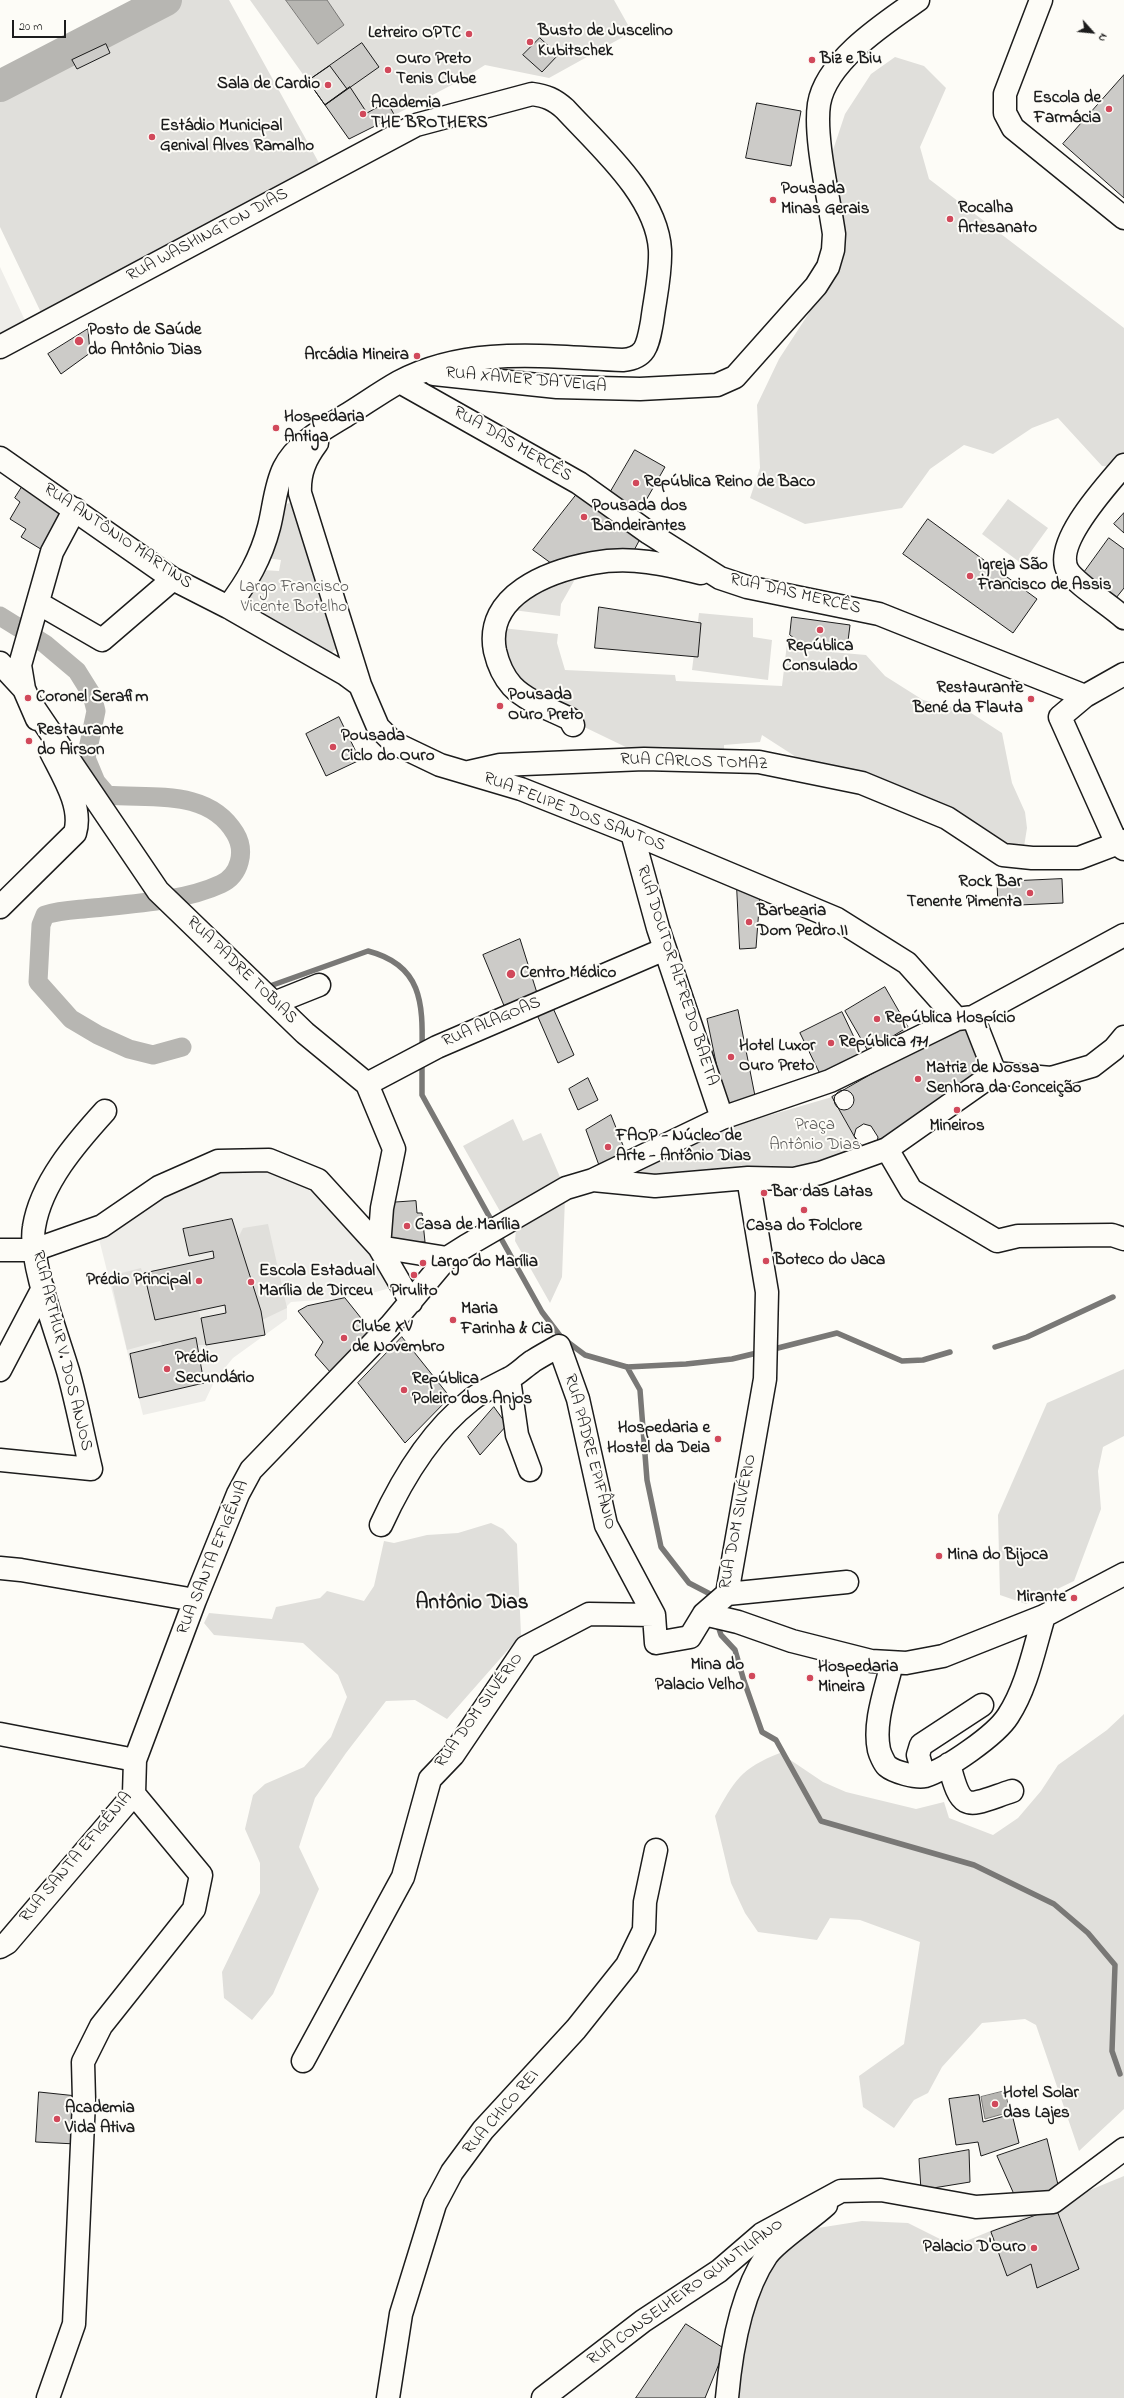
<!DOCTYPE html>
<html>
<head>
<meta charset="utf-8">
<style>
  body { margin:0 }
  #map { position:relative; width:1124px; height:2398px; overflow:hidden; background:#fdfcf7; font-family:"Indie Flower",sans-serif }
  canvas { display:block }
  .north { position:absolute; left:1072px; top:12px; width:40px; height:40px; -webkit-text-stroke:3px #fdfcf7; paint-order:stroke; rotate:117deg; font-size:11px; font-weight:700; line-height:16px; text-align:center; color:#1c1c1c }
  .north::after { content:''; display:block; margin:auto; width:14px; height:18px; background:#1c1c1c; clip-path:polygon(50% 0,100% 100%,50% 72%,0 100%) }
  .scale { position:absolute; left:12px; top:20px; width:54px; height:18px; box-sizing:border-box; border:2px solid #1c1c1c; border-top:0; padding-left:5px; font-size:12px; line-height:14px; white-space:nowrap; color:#1c1c1c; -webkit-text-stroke:3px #fdfcf7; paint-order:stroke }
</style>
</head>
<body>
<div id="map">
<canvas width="1124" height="2398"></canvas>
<div class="north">N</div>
<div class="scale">20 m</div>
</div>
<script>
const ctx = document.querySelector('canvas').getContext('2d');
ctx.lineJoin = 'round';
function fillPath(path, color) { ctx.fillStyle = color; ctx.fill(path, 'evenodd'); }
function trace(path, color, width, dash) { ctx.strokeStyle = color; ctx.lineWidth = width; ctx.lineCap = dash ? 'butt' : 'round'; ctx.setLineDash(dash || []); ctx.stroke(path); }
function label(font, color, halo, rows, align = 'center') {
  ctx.font = font + ' "Indie Flower",sans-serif'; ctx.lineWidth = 4; ctx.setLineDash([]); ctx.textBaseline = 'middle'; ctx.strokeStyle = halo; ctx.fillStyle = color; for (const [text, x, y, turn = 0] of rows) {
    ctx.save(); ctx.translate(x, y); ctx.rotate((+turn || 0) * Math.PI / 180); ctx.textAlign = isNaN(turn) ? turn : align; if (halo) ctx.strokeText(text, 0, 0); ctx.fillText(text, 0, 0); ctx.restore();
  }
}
const built = new Path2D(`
  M0 267 29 329 0 342Z
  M218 1161 318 1180 395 1275 390 1288 372 1293 345 1298 291 1302 287 1306V1319L233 1358 215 1380 205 1401 143 1415 99 1239 110 1220Z`);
const green = new Path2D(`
  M176 0H229L324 172 47 325 0 227V102Z
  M250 0H614L632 32 549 78 485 65 461 80 349 139Z
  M895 57 924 66 946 88 920 147 929 179 1124 328V453L1114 467 1102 466 1058 418 1032 428 993 454 964 445 930 469 902 508 805 524 750 498 760 468 757 405 779 359 809 313 823 276 824 239 820 192 833 150 845 114 871 74Z
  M295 499 339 646 331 653 246 607 245 599 263 570 279 571 281 560 267 558 281 508Z
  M1008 499 1048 528 1022 564 982 534Z
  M578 574 561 604 560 616 513 610 528 593Z
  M699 613 753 618V637L772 640 768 680 692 670Z
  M502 628 558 634 557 643 565 670 675 675 676 681 782 686 788 635 797 649 866 655 885 676 923 700 968 711 1002 733 1012 783 1025 812 1027 828 1023 853 821 773 762 735 760 742 724 745V750L701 755 634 751 578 724 520 686 504 660Z
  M832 1097 860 1147 826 1168 756 1177 627 1176 631 1168 726 1128Z
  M513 1119 523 1141 541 1133 560 1177 501 1213 463 1146Z
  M565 1198 562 1277 550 1303 515 1241 516 1229Z
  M268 1224 287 1308 262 1320 238 1238 243 1228Z
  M141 1268 155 1320 199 1311 206 1345H198L196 1338 163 1346 160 1341 127 1350 110 1276Z
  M1124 1369V1436L1103 1447 1098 1471 1101 1509 1074 1581 1026 1604 1000 1595 998 1515 1047 1403Z
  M491 1523 503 1529 517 1544 521 1635 447 1719 415 1700 386 1701 346 1753 315 1798 299 1847 319 1889 273 1994 252 2020 224 1998 222 1972 260 1893V1863L245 1829 253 1795 265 1784 304 1767 331 1737 347 1697 338 1675 303 1643 214 1635 204 1623 209 1613 272 1619 276 1607 320 1598 327 1591 364 1601 374 1586 384 1541 394 1543 427 1535 458 1533Z
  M1124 1714V2109L1079 2151 1036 2025 1025 2019 982 2023 942 2067 928 2093 914 2100 894 2128 863 2107 859 2076 904 2044 920 1942 860 1920 830 1918 817 1940 758 1932 745 1913 731 1883 715 1816C734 1781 741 1768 780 1753L823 1782 846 1792 916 1809 944 1802 949 1818 993 1835 1018 1818 1041 1791 1058 1765 1107 1730Z
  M1124 2176V2398H736L754 2299 778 2254 818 2228 862 2221 908 2223 954 2246Z`);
const water = new Path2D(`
  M286 0H327L344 25 318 44Z
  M1005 2091 1010 2112 985 2119 981 2097Z`);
const stream = new Path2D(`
  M270 986 368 951C422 965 423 1003 422 1050
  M422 1061V1095L494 1225
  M498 1233 542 1312 561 1337 585 1355 627 1367 686 1364 732 1359 761 1352
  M995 1347 1027 1337 1113 1297
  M770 1350 837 1333 902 1361 923 1360 950 1352
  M627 1367 640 1390 647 1480 661 1547 689 1583 712 1595 713 1601
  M717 1623 721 1635 735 1650 744 1681 762 1732 776 1740 821 1821 974 1865 1054 1904 1088 1933 1115 1965 1112 2051 1120 2074`);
const canal = new Path2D(`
  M0 616 45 644 77 671 92 695 96 711 86 758 96 782 107 795C151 799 208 788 235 833 246 851 240 875 221 884 185 901 132 904 93 908 76 910 61 910 45 915L41 925 38 982 71 1019 98 1035 129 1049 153 1055 182 1047`);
const river = new Path2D(`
  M0 86 166 0`);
const building = new Path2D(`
  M540 38 558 55 542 72 523 55Z
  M362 43 379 67 325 105 308 81Z
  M106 44 110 53 77 69 72 60Z
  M330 66 347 89 325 105 308 81Z
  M1124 75V198L1063 144Z
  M350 87 367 113 387 102 395 116 349 139 325 105Z
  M757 103 801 111 791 166 746 158Z
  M88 329 90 353 61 374 48 354Z
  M635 450 665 467 637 516 607 498Z
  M22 487 67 514 44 551 21 537 26 529 10 519 20 502 15 498Z
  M577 494 640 539 630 558 559 569 533 550Z
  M1124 513V533L1114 524Z
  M928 519 1037 599 1013 633 903 554Z
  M1109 538 1124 549V588L1116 598 1083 574Z
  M599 607 701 623 698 657 595 648Z
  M792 617 850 625 847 649 800 643 790 635Z
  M339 717 360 760 326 776 306 734Z
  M1062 879 1063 903 998 906 997 882Z
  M737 887 760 895 756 948 740 949Z
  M520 939 537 993 505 1008 483 955Z
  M885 987 908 1027 868 1051 845 1011Z
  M553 1008 574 1055 558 1063 538 1017Z
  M738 1010 755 1096 725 1106 707 1019Z
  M842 1012 862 1054 820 1074 800 1033Z
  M963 1022 991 1068 931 1109 862 1150 832 1097Z
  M588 1078 598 1100 578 1110 569 1089Z
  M834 1100a10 10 0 1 1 20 0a10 10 0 1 1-20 0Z
  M611 1115 626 1153 600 1168 586 1130Z
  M864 1124 871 1126 878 1137 877 1142 874 1141 865 1149 854 1136 856 1129Z
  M416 1201 417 1213H422L425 1242 392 1243 387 1203Z
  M232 1219 261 1311 265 1335 206 1345 201 1318 226 1313 225 1305 155 1320 144 1273 214 1258 213 1251 189 1256 183 1229Z
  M345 1298 373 1333 331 1373 315 1355 323 1342 298 1311 307 1306Z
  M402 1337 450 1397 405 1443 358 1383Z
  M196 1338 204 1383 139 1398 130 1354Z
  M494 1407 507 1425 480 1455 468 1437Z
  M39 2092 77 2096 76 2144 36 2142Z
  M979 2095 983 2122 1012 2114 1019 2143 981 2156 978 2142 956 2145 949 2099Z
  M1047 2139 1059 2189 1017 2201 997 2156Z
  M969 2150 970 2182 921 2190 919 2159Z
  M1056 2208 1079 2269 1037 2288 1031 2264 1007 2276 991 2232Z
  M686 2324 725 2349 705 2398H636Z`);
const minor = new Path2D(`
  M1041 0 1005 94V113L1013 128 1124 218
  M0 347 416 125 532 94C546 96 554 99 565 109 599 146 657 196 660 250 661 274 655 298 652 322 648 343 647 358 623 360 548 357 468 345 399 382 381 392 363 405 345 416 322 430 297 443 284 468 275 486 274 508 269 527 261 558 247 582 228 607
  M434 374 557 387 640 389 717 385 735 377 816 286 828 267 833 250 834 234C829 198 814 138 819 104 826 61 885 23 918 0
  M400 382 579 483 649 533 720 578 747 587 879 614 1085 696
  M317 443C305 459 299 473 300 493L360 685 378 727 394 743 440 765 521 789 632 833 837 919 907 963 957 1019
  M0 458 173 579 228 607 345 674 360 685
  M1124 465C1107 485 1052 544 1068 571 1077 585 1110 605 1124 618
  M38 603 102 640 173 579
  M0 663 24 689
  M1124 674 1085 696 1060 717 1117 844 1124 849
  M32 705 158 891 305 1033 367 1084 394 1149 382 1208 379 1247 447 1258
  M37 719 24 689 20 665 52 552 75 509
  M573 725 570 719C552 710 526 701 512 686 503 676 498 664 495 651 484 595 549 571 593 563 631 556 665 564 701 573
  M469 772 500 765 644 759 759 762 862 783 947 818 1003 855 1032 858H1079L1124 841
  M632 833 658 928 722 1118
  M0 907 75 833C83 807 63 776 51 752
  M274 1003 319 985
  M973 1017 995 1073
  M367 1084 437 1047 665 949
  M887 1149 911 1190 997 1241 1018 1236 1112 1235 1124 1239
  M593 1180 655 1186 748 1178 794 1179 820 1173 887 1149 995 1073 1051 1078 1092 1066 1114 1049 1124 1037
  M0 1250H34L102 1226 159 1187 218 1161 269 1160 318 1180 379 1247 411 1302
  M0 1370 43 1288
  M509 1379 517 1435 530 1470
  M0 1460 91 1469C83 1436 77 1403 68 1371 58 1337 28 1259 34 1227 41 1183 76 1143 105 1111
  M381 1525C402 1479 430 1432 471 1400 482 1391 495 1386 508 1379 517 1375 524 1367 533 1361 541 1356 550 1351 559 1346L578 1399 606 1525 654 1615
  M0 1568 21 1570 195 1600
  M727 1594 847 1582
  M704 1614 738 1622 792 1641 871 1661 906 1663 943 1656 1044 1616 1124 1574
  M892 1663C886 1689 873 1723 879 1750 880 1754 884 1763 887 1766 894 1772 916 1778 925 1776 947 1769 996 1735 1008 1716 1027 1687 1034 1649 1044 1616
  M0 1734 135 1760
  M949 1764C962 1815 967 1806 1012 1791
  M924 1776 918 1755 921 1745 982 1705
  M0 1947 7 1943 134 1794 135 1760 195 1600 238 1494 251 1470 390 1326 447 1258 466 1246 566 1188 593 1180 722 1118 830 1081 957 1019 973 1017 1124 935
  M303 2061 403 1877 430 1779 453 1755 526 1647 589 1614 654 1615 656 1643 690 1637 704 1614 727 1594 765 1379 767 1292 748 1178
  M48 2398 74 2324 84 2100 83 2062 101 2026 194 1909 201 1875 134 1794
  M388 2398 401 2314 435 2204 452 2172 483 2130 576 2029 627 1965 644 1930 645 1902 656 1850
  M727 2398C731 2352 741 2293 767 2255 778 2240 811 2219 826 2205`);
const major = new Path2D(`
  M543 2398 643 2321 719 2271 762 2234 841 2191 881 2190 976 2207 1053 2202 1124 2149`);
const markers = [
  [469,34,4,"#d1495b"],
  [530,42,4,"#d1495b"],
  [812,60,4,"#d1495b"],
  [388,70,4,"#d1495b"],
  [328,85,4,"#d1495b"],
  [1109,109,4,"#d1495b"],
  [363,114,4,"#d1495b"],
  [152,137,4,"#d1495b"],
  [773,200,4,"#d1495b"],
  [950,219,4,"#d1495b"],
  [79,341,5,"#d1495b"],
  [417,356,4,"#d1495b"],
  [276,428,4,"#d1495b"],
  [636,483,4,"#d1495b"],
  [584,517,4,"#d1495b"],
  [970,576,4,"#d1495b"],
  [820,630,4,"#d1495b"],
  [28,698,4,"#d1495b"],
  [1031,699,4,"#d1495b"],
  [500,706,4,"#d1495b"],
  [29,741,4,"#d1495b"],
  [333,747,4,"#d1495b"],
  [1030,893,4,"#d1495b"],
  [749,922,4,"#d1495b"],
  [511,974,5,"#d1495b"],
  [877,1019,4,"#d1495b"],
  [831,1043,4,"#d1495b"],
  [731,1057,4,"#d1495b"],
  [918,1079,4,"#d1495b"],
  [957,1110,4,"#d1495b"],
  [608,1147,4,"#d1495b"],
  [764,1193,4,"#d1495b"],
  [804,1210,4,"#d1495b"],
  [407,1226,4,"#d1495b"],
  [766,1261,4,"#d1495b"],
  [423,1263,4,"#d1495b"],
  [414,1275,4,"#d1495b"],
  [199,1281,4,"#d1495b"],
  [251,1282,4,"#d1495b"],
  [453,1320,4,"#d1495b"],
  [344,1338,4,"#d1495b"],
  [167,1369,4,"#d1495b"],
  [404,1390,4,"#d1495b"],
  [718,1439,4,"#d1495b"],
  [939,1556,4,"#d1495b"],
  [1074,1598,4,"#d1495b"],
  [752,1676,4,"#d1495b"],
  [810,1678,4,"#d1495b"],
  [995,2104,4,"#d1495b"],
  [57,2119,4,"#d1495b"],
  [1034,2248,4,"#d1495b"]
];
const poiNames = [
  ["Busto de Juscelino",538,32],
  ["Kubitschek",538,52],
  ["Letreiro OPTC",461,34,"right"],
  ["Ouro Preto",396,60],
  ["Tenis Clube",396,80],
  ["Biz e Biu",820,60],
  ["Sala de Cardio",320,85,"right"],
  ["Escola de",1101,99,"right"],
  ["Farmácia",1101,119,"right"],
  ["Academia",371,104],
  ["THE BROTHERS",371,124],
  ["Estádio Municipal",160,127],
  ["Genival Alves Ramalho",160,147],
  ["Pousada",781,190],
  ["Minas Gerais",781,210],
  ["Rocalha",958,209],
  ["Artesanato",958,229],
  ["Posto de Saúde",88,331],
  ["do Antônio Dias",88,351],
  ["Arcádia Mineira",409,356,"right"],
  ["Hospedaria",284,418],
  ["Antiga",284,438],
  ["República Reino de Baco",644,483],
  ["Pousada dos",592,507],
  ["Bandeirantes",592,527],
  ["Igreja São",978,566],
  ["Francisco de Assis",978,586],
  ["República",820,647,"center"],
  ["Consulado",820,667,"center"],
  ["Restaurante",1023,689,"right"],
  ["Bené da Flauta",1023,709,"right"],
  ["Pousada",508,696],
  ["Ouro Preto",508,716],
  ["Coronel Serafim",36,698],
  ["Restaurante",37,731],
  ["do Airson",37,751],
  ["Pousada",341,737],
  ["Ciclo do Ouro",341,757],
  ["Rock Bar",1022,883,"right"],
  ["Tenente Pimenta",1022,903,"right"],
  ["Barbearia",757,912],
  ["Dom Pedro II",757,932],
  ["Centro Médico",520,974],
  ["República Hospício",885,1019],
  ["República 171",839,1043],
  ["Hotel Luxor",739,1047],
  ["Ouro Preto",739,1067],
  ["Matriz de Nossa",926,1069],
  ["Senhora da Conceição",926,1089],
  ["Mineiros",957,1127,"center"],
  ["FAOP - Núcleo de",616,1137],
  ["Arte - Antônio Dias",616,1157],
  ["Bar das Latas",772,1193],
  ["Casa de Marília",415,1226],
  ["Casa do Folclore",804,1227,"center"],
  ["Boteco do Jaca",774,1261],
  ["Largo do Marília",431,1263],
  ["Escola Estadual",259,1272],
  ["Marília de Dirceu",259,1292],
  ["Prédio Principal",191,1281,"right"],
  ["Pirulito",414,1292,"center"],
  ["Maria",461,1310],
  ["Farinha & Cia",461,1330],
  ["Clube XV",352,1328],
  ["de Novembro",352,1348],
  ["Prédio",175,1359],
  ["Secundário",175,1379],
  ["República",412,1380],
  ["Poleiro dos Anjos",412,1400],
  ["Hospedaria e",710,1429,"right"],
  ["Hostel da Deia",710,1449,"right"],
  ["Mina do Bijoca",947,1556],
  ["Mirante",1066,1598,"right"],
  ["Mina do",744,1666,"right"],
  ["Palacio Velho",744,1686,"right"],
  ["Hospedaria",818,1668],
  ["Mineira",818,1688],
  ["Hotel Solar",1003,2094],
  ["das Lajes",1003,2114],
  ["Academia",65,2109],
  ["Vida Ativa",65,2129],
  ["Palacio D'Ouro",1026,2248,"right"]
];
const streetNames = [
  ["RUA WASHINGTON DIAS",208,236,-28],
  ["RUA XAVIER DA VEIGA",526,381,5],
  ["RUA DAS MERCÊS",512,445,30],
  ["RUA ANTÔNIO MARTINS",117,537,34],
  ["RUA DAS MERCÊS",795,595,13],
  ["RUA CARLOS TOMAZ",694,763,2],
  ["RUA FELIPE DOS SANTOS",574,813,21],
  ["RUA PADRE TOBIAS",241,971,44],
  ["RUA DOUTOR ALFREDO BAETA",676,976,72],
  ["RUA ALAGOAS",492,1023,-23],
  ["RUA ARTHUR V. DOS ANJOS",61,1351,76],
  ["RUA PADRE EPIFÂNIO",589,1452,75],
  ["RUA DOM SILVÉRIO",739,1522,-79],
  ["RUA SANTA EFIGÊNIA",214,1558,-68],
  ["RUA DOM SILVÉRIO",480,1711,-54],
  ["RUA SANTA EFIGÊNIA",77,1858,-50],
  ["RUA CHICO REI",502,2113,-49],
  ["RUA CONSELHEIRO QUINTILIANO",686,2293,-36]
];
const parkNames = [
  ["Largo Francisco",294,588],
  ["Vicente Botelho",294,608],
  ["Praça",815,1126],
  ["Antônio Dias",815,1146]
];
const districtNames = [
  ["Antônio Dias",472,1605]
];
fillPath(built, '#eeede9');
fillPath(green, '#e0dfdb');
fillPath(water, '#b7b6b2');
trace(water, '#797876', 1);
trace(stream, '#797876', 5.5);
trace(canal, '#b7b6b2', 19);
trace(river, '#b7b6b2', 32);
fillPath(building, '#cccbc8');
trace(building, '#1c1c1c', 1);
trace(minor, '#1c1c1c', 25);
trace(major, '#1c1c1c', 25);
trace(minor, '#fdfcf7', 22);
trace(major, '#fdfcf7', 22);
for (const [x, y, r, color] of markers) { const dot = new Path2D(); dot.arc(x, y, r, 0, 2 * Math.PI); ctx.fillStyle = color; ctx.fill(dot); trace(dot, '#fdfcf7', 1.5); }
label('bold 17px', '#1c1c1c', '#fdfcf7', poiNames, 'left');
label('17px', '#1c1c1c', '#fdfcf7', streetNames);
label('17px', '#575655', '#fdfcf7', parkNames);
label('bold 21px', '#1c1c1c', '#fdfcf7', districtNames);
</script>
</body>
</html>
